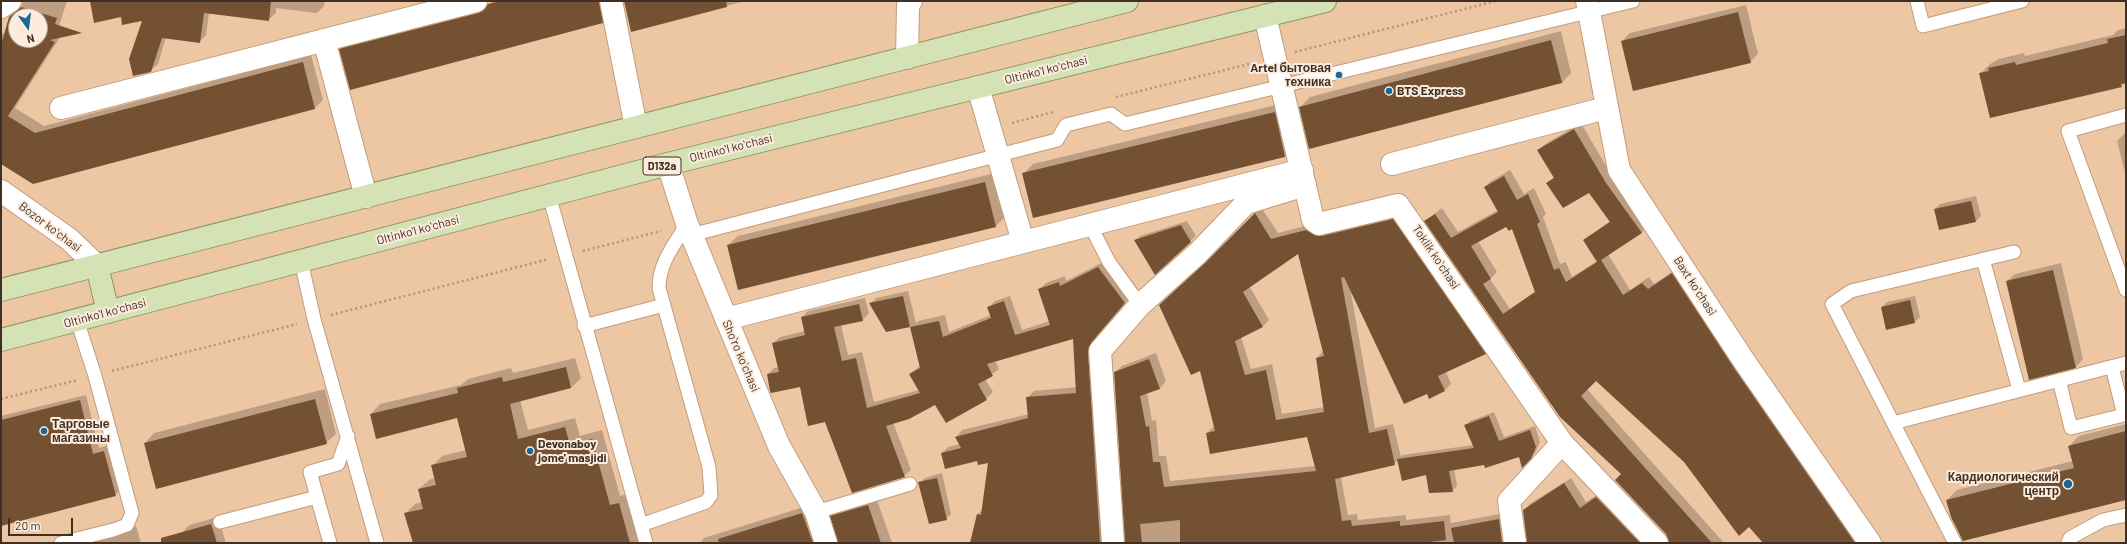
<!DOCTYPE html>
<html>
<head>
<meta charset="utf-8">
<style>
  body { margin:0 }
  #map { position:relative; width:2127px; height:544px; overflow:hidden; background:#edc6a4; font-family:Barlow,sans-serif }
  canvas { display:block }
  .frame { position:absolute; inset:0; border:2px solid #403023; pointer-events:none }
  .north { position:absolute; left:8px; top:8px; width:40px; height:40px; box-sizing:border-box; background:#fcecde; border:1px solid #b1a193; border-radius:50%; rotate:166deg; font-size:11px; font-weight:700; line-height:16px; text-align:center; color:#403023 }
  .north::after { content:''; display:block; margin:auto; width:14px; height:18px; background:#18689a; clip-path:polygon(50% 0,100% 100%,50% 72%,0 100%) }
  .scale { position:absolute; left:8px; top:518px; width:65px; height:18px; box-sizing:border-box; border:2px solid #403023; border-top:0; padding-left:5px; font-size:12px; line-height:14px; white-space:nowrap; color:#403023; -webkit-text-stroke:3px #fcecde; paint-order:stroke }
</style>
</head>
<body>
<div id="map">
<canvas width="2127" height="544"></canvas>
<div class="frame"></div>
<div class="north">N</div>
<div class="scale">20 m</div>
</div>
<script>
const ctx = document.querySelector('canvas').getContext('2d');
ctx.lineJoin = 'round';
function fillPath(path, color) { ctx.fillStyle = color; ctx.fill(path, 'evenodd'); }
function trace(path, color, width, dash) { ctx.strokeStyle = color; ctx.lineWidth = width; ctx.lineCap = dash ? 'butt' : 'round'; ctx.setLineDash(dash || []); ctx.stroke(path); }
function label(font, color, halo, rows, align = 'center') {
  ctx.font = font + ' Barlow,sans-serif'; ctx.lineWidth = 4; ctx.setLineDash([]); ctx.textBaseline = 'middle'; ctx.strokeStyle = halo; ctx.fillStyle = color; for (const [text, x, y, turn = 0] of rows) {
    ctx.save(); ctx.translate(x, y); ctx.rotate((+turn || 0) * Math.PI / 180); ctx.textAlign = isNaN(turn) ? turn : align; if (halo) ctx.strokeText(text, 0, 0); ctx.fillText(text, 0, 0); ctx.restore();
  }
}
const shadow = new Path2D(`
  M23 1H67L57 32 62 34 15 108 44 126 311 55 323 100 315 108 33 183 1 163V32L5 35 10 17 22 6ZM16 16H40V40H16Z
  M91 1H325L324 6 317 13 276 8V13L268 20 209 13 206 35 199 42 166 37 158 64 150 71 144 20 121 16Z
  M493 1H607L609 15 602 22 340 49 348 42 487 6Z
  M624 1H745L632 31Z
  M1746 5 1758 54 1750 62 1622 41 1630 33Z
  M2126 28V84L1991 117 1980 74 1990 64 1999 59 2024 53 2025 56 2113 35 2118 30Z
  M1561 31 1571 73 1562 83 1300 107 1310 97Z
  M1284 103 1294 146 1285 156 1034 216 1023 174 1033 164Z
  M1581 123 1612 176 1648 226 1642 232 1608 254 1630 290 1649 277 1654 284 1678 268 1866 543H1765L1685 462 1596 379 1586 388 1724 543H1669L1667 534 1622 474 1425 221 1442 208 1458 232 1498 210 1485 187 1491 181 1510 170 1524 194 1534 188 1546 214 1543 217 1560 264 1566 262 1572 277 1597 261 1584 240 1610 221 1589 192 1548 183 1554 177 1538 150 1545 144ZM1506 225 1512 228 1536 291 1510 309 1490 279 1497 272 1478 241Z
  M2126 132V177L2117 141Z
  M995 173 1005 217 996 226 728 245 738 236Z
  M1976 196 1981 216 1975 222 1935 209 1940 204Z
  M1261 207 1278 233 1313 224 1399 213 1491 347 1485 353 1446 372 1451 384 1445 390 1351 293 1375 428 1393 424 1401 457 1403 455 1473 445 1466 426 1470 421 1494 412 1504 437 1535 426 1540 442 1535 453 1523 466 1520 456 1454 469 1457 486 1452 491 1399 460 1394 464 1341 477 1348 515 1357 514 1358 520 1406 515V520L1450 515 1451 523 1505 513 1511 543H1126L1115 372 1122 366 1156 353 1166 381 1160 388 1147 392 1152 421 1156 420 1159 456H1166L1170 481 1315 466 1307 436 1207 433 1214 426 1211 259ZM1299 253 1323 351 1317 358 1324 407 1282 414 1272 364 1251 369 1241 337 1263 326 1269 320 1250 287Z
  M1187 221 1196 236 1155 273 1135 241 1140 236Z
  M1105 261 1131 296 1097 335 1094 345 1109 543H971L978 514 983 509 989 462 942 453 948 447 960 444 956 437 962 430 1029 414 1027 398 1034 391 1077 387 1074 338 995 361 999 369 985 379 993 392 986 399 946 421 936 404 893 422 911 470 904 476 830 431 828 432 825 421 800 385 768 374 774 368 779 367 773 343 780 337 805 331 802 317 808 311 865 298 869 313 863 320 841 325 848 355 862 352 874 402 919 390 910 374 920 366 911 326 886 331 871 303 876 298 908 291 916 323 918 321 945 315 949 332 991 315 988 308 995 301 1010 296 1022 330 1050 321 1039 289 1046 283 1065 276 1066 281Z
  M2061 263 2083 359 2076 367 2030 378 2007 281 2015 274Z
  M1915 296 1920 317 1915 322 1887 329 1882 307 1887 302Z
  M575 358 581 378 571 388 520 400 528 430 575 418 580 436 602 430 620 496 628 494 641 539 637 543H414L406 513 415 504 422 502 419 489 429 480 435 478 432 466 442 456 466 450 457 417 371 414 380 404 461 385 468 379 511 368 513 373Z
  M325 389 336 434 326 443H145L154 433Z
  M86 395 99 448 110 445 121 489 115 495 1 525V416Z
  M2126 424V499L1947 500 1957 490 2073 461 2069 446 2079 436Z
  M942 473 951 514 946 519 919 483 925 478Z
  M1571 478 1586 502 1603 491 1652 543H1527L1524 510 1531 503Z
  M876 497 892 543H839L832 516 840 508Z
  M810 505 825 543H700L704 538Z
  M218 517 226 543H185L182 533 189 525Z
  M136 526 141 543H95L102 536Z`);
const building = new Path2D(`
  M90 1H271L269 21 204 13 200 43 162 38 151 72 133 76 129 59 142 21 122 25 121 17 94 23Z
  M501 1H599L603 23 350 90 339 49 479 13 484 10 488 4Z
  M624 1H726L727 7 631 32Z
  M21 7 57 18 55 24 82 33 50 40 55 42 8 116 35 133 303 62 315 109 33 184 1 164V45L9 17ZM16 16H40V40H16Z
  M1738 12 1751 63 1633 91 1621 41Z
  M2126 35V83L2121 84 2122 87 1990 118 1979 73 1989 71 1988 68 2015 62 2016 65 2108 43 2107 39Z
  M1551 40 1562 83 1309 149 1299 107Z
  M1275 112 1285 157 1033 218 1022 173Z
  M1574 129 1606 183 1642 233 1601 260 1623 295 1642 283 1648 289 1672 273 1734 368 1855 543H1763L1749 527 1739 536 1684 462 1596 381 1581 396 1712 543H1669L1666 534 1615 480 1621 474 1560 417 1424 221 1435 214 1451 238 1498 212 1484 187 1504 176 1517 200 1528 194 1540 222 1537 224 1554 270 1559 268 1566 282 1597 262 1583 240 1610 222 1589 193 1563 208 1546 183 1554 178 1537 150ZM1506 227 1509 231 1512 229 1535 292 1503 314 1483 284 1491 279 1471 246Z
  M985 182 996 227 738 290 727 245Z
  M1971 201 1976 222 1939 230 1934 209Z
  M1255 213 1271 239 1306 230 1317 236H1322L1393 219 1486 354 1438 376 1445 391 1429 399 1427 394 1404 404 1344 277 1341 278 1369 433 1387 429 1395 465 1335 479 1342 521 1351 520 1352 526 1400 521V526L1444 521 1446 540 1421 543H1180V520L1140 524 1142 543H1125L1114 372 1149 359 1160 389 1140 396 1146 427 1149 426 1153 462H1160L1164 487 1316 471 1307 437 1210 454 1206 433 1215 431 1200 371 1191 375 1159 305 1205 263ZM1298 254 1324 356 1316 358 1324 412 1276 420 1266 370 1245 375 1235 341 1263 327 1243 292Z
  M1181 225 1191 242 1155 275 1134 240Z
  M1098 267 1125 303 1091 343 1088 352 1100 543H970L977 514 981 515 988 463 978 465 977 461 945 469 941 453 961 448 955 437 1028 418 1026 397 1076 393 1073 339 987 364 993 376 978 384 987 400 946 423 935 405 909 419 886 426 905 477 852 493 825 422 808 426 800 387 771 393 770 391 767 374 779 372 772 343 805 335 801 317 859 304 863 321 834 327 842 361 856 358 867 408 920 393 909 374 920 368 910 327 939 321 943 337 991 318 987 307 1004 301 1015 335 1050 325 1038 289 1059 282 1060 286Z
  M2053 270 2076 368 2029 380 2006 281Z
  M903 296 910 327 886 332 869 303Z
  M1910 300 1915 323 1886 330 1881 307Z
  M566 367 571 388 510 404 518 439 565 427 570 445 592 439 610 505 619 503 630 543H413L404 513 423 509 418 489 436 485 431 465 467 457 457 418 376 439 370 414 458 393 457 388 502 377 503 382Z
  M315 399 327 444 156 489 144 443Z
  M80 400 93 454 104 451 116 496 1 526V420Z
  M1489 416 1499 441 1530 430 1536 447 1531 459 1522 468 1519 457 1485 468 1484 465 1449 471 1453 492 1429 493 1426 475 1402 481 1397 459 1474 448 1464 425Z
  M2126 431V500L1963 541 1951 517 1946 500 2074 468 2068 446Z
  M937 478 947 520 929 524 918 482Z
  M1564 483 1580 508 1596 497 1640 543H1527L1523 510Z
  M868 505 881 543H838L830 516Z
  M802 513 813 543H719L718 539Z
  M1499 519 1502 543H1454L1451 528Z
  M211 524 217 543H161V538Z`);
const path = new Path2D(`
  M1295 52 1496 1
  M1116 97 1253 63
  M1012 123 1053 112
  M583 251 661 231
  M331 315 549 259
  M112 371 297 324
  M1 399 78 380`);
const service = new Path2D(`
  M1917 1 1923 26 2022 1
  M2126 115 2068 131 2126 290
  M549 195 646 543
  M1090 225 1109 262 1140 305
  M691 235 1057 140 1066 125 1111 114 1125 124 1633 1
  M1983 259 2019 390
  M301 261 314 319 377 543
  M584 326 664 305
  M2059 380 2071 428 2124 415 2112 367
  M1893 423 2126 363
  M816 512 910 484
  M220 522 317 497
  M641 525 706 502 711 495 709 467 659 288C659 263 674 245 687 224
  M61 543 113 530 127 525 132 513 95 376 77 320
  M330 543 310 472 338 464 348 436
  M1955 543 1832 304 1851 291 2014 252
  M2068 543 2070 538 2103 520 2126 515`);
const minor = new Path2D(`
  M611 1 636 127
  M1587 1 1619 170 1744 361 1870 543
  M1 7 10 1
  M1265 16 1313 220 1319 224 1398 205 1562 443 1657 543
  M324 40 366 197
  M907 58 908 6 911 1
  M978 87 1023 242
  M61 108 476 1
  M668 164 687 224 779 446 816 512 826 543
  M1392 164 1606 108
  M1 191 69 239 97 266
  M726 319 1302 170
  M1113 543 1100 351 1140 305 1197 254 1246 203 1305 185
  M1515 543 1509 501 1562 443`);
const primary = new Path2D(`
  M97 266 108 312
  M1 290 1127 1
  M1 340 668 164 1325 1`);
const markers = [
  [1339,75,4,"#18689a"],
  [1389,91,4,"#18689a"],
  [44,431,4,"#18689a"],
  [530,451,4,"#18689a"],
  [2068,484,5,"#18689a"]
];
const shields = [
  [662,166,38]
];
const shieldNames = [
  ["D132a",662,166]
];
const poiNames = [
  ["Artel бытовая",1331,68,"right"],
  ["техника",1331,82,"right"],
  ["BTS Express",1397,91],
  ["Тарговые",52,424],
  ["магазины",52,438],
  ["Devonaboy",538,444],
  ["jome' masjidi",538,458],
  ["Кардиологический",2059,477,"right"],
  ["центр",2059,491,"right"]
];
const streetNames = [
  ["Oltinkoʻl koʻchasi",1046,70,-14],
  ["Oltinkoʻl koʻchasi",731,148,-14],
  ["Bozor koʻchasi",50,227,37],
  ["Oltinkoʻl koʻchasi",418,230,-15],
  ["Toklik koʻchasi",1436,257,56],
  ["Baxt koʻchasi",1695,286,57],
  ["Oltinkoʻl koʻchasi",105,313,-15],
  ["Shoʻro koʻchasi",741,356,67]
];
fillPath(shadow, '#0003');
fillPath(building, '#735132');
trace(service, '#c29c7b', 15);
trace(minor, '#c29c7b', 24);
trace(primary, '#8e9761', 24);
trace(path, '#b4957a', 2.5, [2, 3]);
trace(service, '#fff', 13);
trace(minor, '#fff', 22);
trace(primary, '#d4e2b5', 22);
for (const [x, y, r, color] of markers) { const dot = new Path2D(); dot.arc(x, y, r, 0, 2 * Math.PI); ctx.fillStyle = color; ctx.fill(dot); trace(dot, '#fcecde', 1.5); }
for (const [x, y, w] of shields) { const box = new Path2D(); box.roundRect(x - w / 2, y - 9, w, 18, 3); ctx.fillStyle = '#fcecde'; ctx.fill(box); trace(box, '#403023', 1); }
label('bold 11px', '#403023', null, shieldNames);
label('bold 12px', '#403023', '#fcecde', poiNames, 'left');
label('12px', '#403023', '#fcecde', streetNames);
</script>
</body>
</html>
